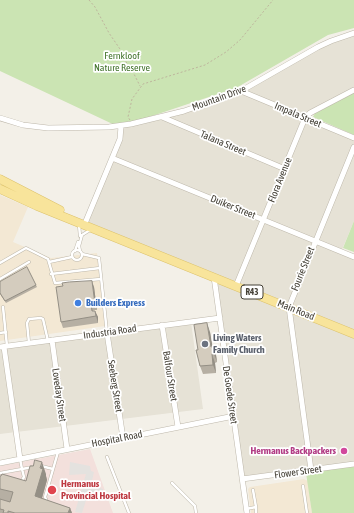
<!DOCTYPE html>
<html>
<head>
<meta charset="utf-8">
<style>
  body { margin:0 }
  canvas { display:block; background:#f3f0e8 }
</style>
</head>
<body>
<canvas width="354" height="513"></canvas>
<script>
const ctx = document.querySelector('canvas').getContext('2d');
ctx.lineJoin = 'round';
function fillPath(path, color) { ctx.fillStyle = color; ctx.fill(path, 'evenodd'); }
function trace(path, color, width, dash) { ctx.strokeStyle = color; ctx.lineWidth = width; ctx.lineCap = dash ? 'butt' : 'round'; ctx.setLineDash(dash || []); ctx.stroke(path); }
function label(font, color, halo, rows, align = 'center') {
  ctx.font = font + ' "Asap Condensed",sans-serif'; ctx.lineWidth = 3.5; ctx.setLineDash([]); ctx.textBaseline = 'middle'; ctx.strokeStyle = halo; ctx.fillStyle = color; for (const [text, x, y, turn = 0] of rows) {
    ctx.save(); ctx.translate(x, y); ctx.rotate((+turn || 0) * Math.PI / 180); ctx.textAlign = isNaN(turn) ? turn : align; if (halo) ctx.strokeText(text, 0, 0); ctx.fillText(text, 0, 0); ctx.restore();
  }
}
const residential = new Path2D(`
  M354 34V91L306 119 354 139V221L341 252 354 257V464L242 480 213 277 85 221 120 139 121 127 162 118 241 92 318 47Z
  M191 322 203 409 0 434V348Z`);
const commercial = new Path2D(`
  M0 195 28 207 13 242 51 258 97 253 105 326 0 341Z
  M304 479 308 481 312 513H251L248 489 250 487Z`);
const medical = new Path2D(`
  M90 449 113 513H0V466Z`);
const green = new Path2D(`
  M0 0H354V28L328 35 236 88 119 127 0 71Z
  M354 93V135L313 117 315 113Z
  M354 221V252L343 248Z
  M354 466V513H312L306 473Z`);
const parking = new Path2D(`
  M70 462 90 466 91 471 94 472 91 485 103 489 100 498 88 494 82 513 75 512 86 474 69 475Z`);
const path = new Path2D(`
  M89 0 95 7 109 33 122 52 129 69 133 72 140 86
  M130 120 128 117 132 99 143 84 205 65 226 52 240 40 273 0`);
const service = new Path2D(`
  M79 225 80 236
  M72 255a5 5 0 1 1 10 0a5 5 0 1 1-10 0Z
  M75 251 78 242
  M80 251 79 246 82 235 90 230
  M82 254 99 258 107 333
  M49 262 72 257
  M0 263 26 248 48 259 55 283 101 279
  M51 274 100 268
  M0 279 29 262
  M3 307 7 346
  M0 333 6 332
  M29 343 27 323 29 319 41 318 43 319 48 341
  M107 457 129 513
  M41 466 53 469
  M0 473 22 469 20 459
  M21 482 24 477 22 469 33 467
  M172 483 195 506 196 513
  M303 486 307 513
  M47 502 45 497 58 452
  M256 507V513
  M246 509 256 507 253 490`);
const minor = new Path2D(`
  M241 91 354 138
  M162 117 285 169
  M0 118 23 125 48 128 109 127 131 124 184 111 241 91 318 47 331 41 354 33
  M112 158 354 257
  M86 221 120 139 121 126
  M214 277 247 513
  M236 286 305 118 310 113 354 90
  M162 325 178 427
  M107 333 123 438
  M52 340 67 449
  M0 347 220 318
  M4 347 20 459
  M0 463 234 416
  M311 470 289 307 354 147
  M242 479 354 464`);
const primary = new Path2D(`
  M0 179 60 210
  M0 189 37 206 354 334`);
const wall = new Path2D(`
  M0 282 36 285 37 287 6 303 0 294Z
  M94 287 97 310H93L94 311H95L98 317V323L63 328 61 322Z
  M210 332 212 347 216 355 217 362 215 363 216 373 203 374 200 366 198 350Z
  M46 474V476L47 480 42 499 70 508 72 513H0V476L26 481Z`);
const shadedWall = new Path2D(`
  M92 281 94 287 97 310 95 304Z
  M95 311 98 317V323L96 316Z
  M207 323 210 332 214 355 211 347Z
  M213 347 216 355 217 362 214 354Z
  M212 354 215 363 216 373 213 365Z
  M42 462 46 474V476L47 480 39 508 35 496Z
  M70 508 72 513H68Z`);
const building = new Path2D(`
  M27 267 36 285 5 301 0 293V282Z
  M92 281 95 304H91L92 311H95L96 316 61 322 56 287 63 286 62 283 69 282Z
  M207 323 211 347H213L214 354H212L213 365 200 366 196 350H198L194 325Z
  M35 460 42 462 40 468 43 469 35 496 70 508 68 513H15L8 511V513H3L4 510 0 509V499L10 502 13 492 0 489V476H1L2 474 26 481 30 466H33Z`);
const markers = [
  [78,303,4,"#3f7fe0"],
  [205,344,4,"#6b7280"],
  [344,451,4,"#d1479c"],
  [52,490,5,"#e0444e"]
];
const shields = [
  [252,292,22]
];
const shieldNames = [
  ["R43",252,292]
];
const parkNames = [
  ["Fernkloof",122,56],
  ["Nature Reserve",122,68]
];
const streetNames = [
  ["Mountain Drive",219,98,-20],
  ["Impala Street",298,115,23],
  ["Talana Street",223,143,23],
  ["Flora Avenue",280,180,-68],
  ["Duiker Street",233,207,22],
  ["Fourie Street",303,269,-68],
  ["Main Road",296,310,22],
  ["Industria Road",110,332,-8],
  ["Balfour Street",170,376,81],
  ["Seeberg Street",115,386,81],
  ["Loveday Street",59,395,82],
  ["De Goede Street",230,395,82],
  ["Hospital Road",117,439,-11],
  ["Flower Street",298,472,-8]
];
const shopNames = [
  ["Builders Express",86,303]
];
const worshipNames = [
  ["Living Waters",213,338],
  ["Family Church",213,350]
];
const hotelNames = [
  ["Hermanus Backpackers",336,451]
];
const healthNames = [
  ["Hermanus",61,484],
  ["Provincial Hospital",61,496]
];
fillPath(residential, '#e6e2d6');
fillPath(commercial, '#f3e8d4');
fillPath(medical, '#f3e0dc');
fillPath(green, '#cbe4b3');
fillPath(parking, '#e4e2df');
trace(service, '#beb8ab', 3.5);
trace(minor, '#beb8ab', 6);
trace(primary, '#dcc26c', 9);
trace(path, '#beb59d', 1, [2, 2]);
trace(service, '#fff', 2.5);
trace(minor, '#fff', 5);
trace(primary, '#f8e49b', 8);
fillPath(wall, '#b6afa3');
fillPath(shadedWall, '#948f85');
fillPath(building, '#d4ccbe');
trace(building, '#948f85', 1);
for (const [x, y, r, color] of markers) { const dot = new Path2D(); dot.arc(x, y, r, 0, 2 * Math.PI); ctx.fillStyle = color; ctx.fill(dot); trace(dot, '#fff', 1.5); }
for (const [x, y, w] of shields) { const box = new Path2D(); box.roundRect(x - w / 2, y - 7, w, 14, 3); ctx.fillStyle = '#fff'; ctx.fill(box); trace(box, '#454137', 1); }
label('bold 9px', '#454137', null, shieldNames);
label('10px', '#43742d', '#fff', parkNames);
label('10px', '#454137', '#fff', streetNames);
label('bold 10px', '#366cbe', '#fff', shopNames, 'left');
label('bold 10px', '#5b616d', '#fff', worshipNames, 'left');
label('bold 10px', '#b23c85', '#fff', hotelNames, 'right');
label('bold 10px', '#be3a42', '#fff', healthNames, 'left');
</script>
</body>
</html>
